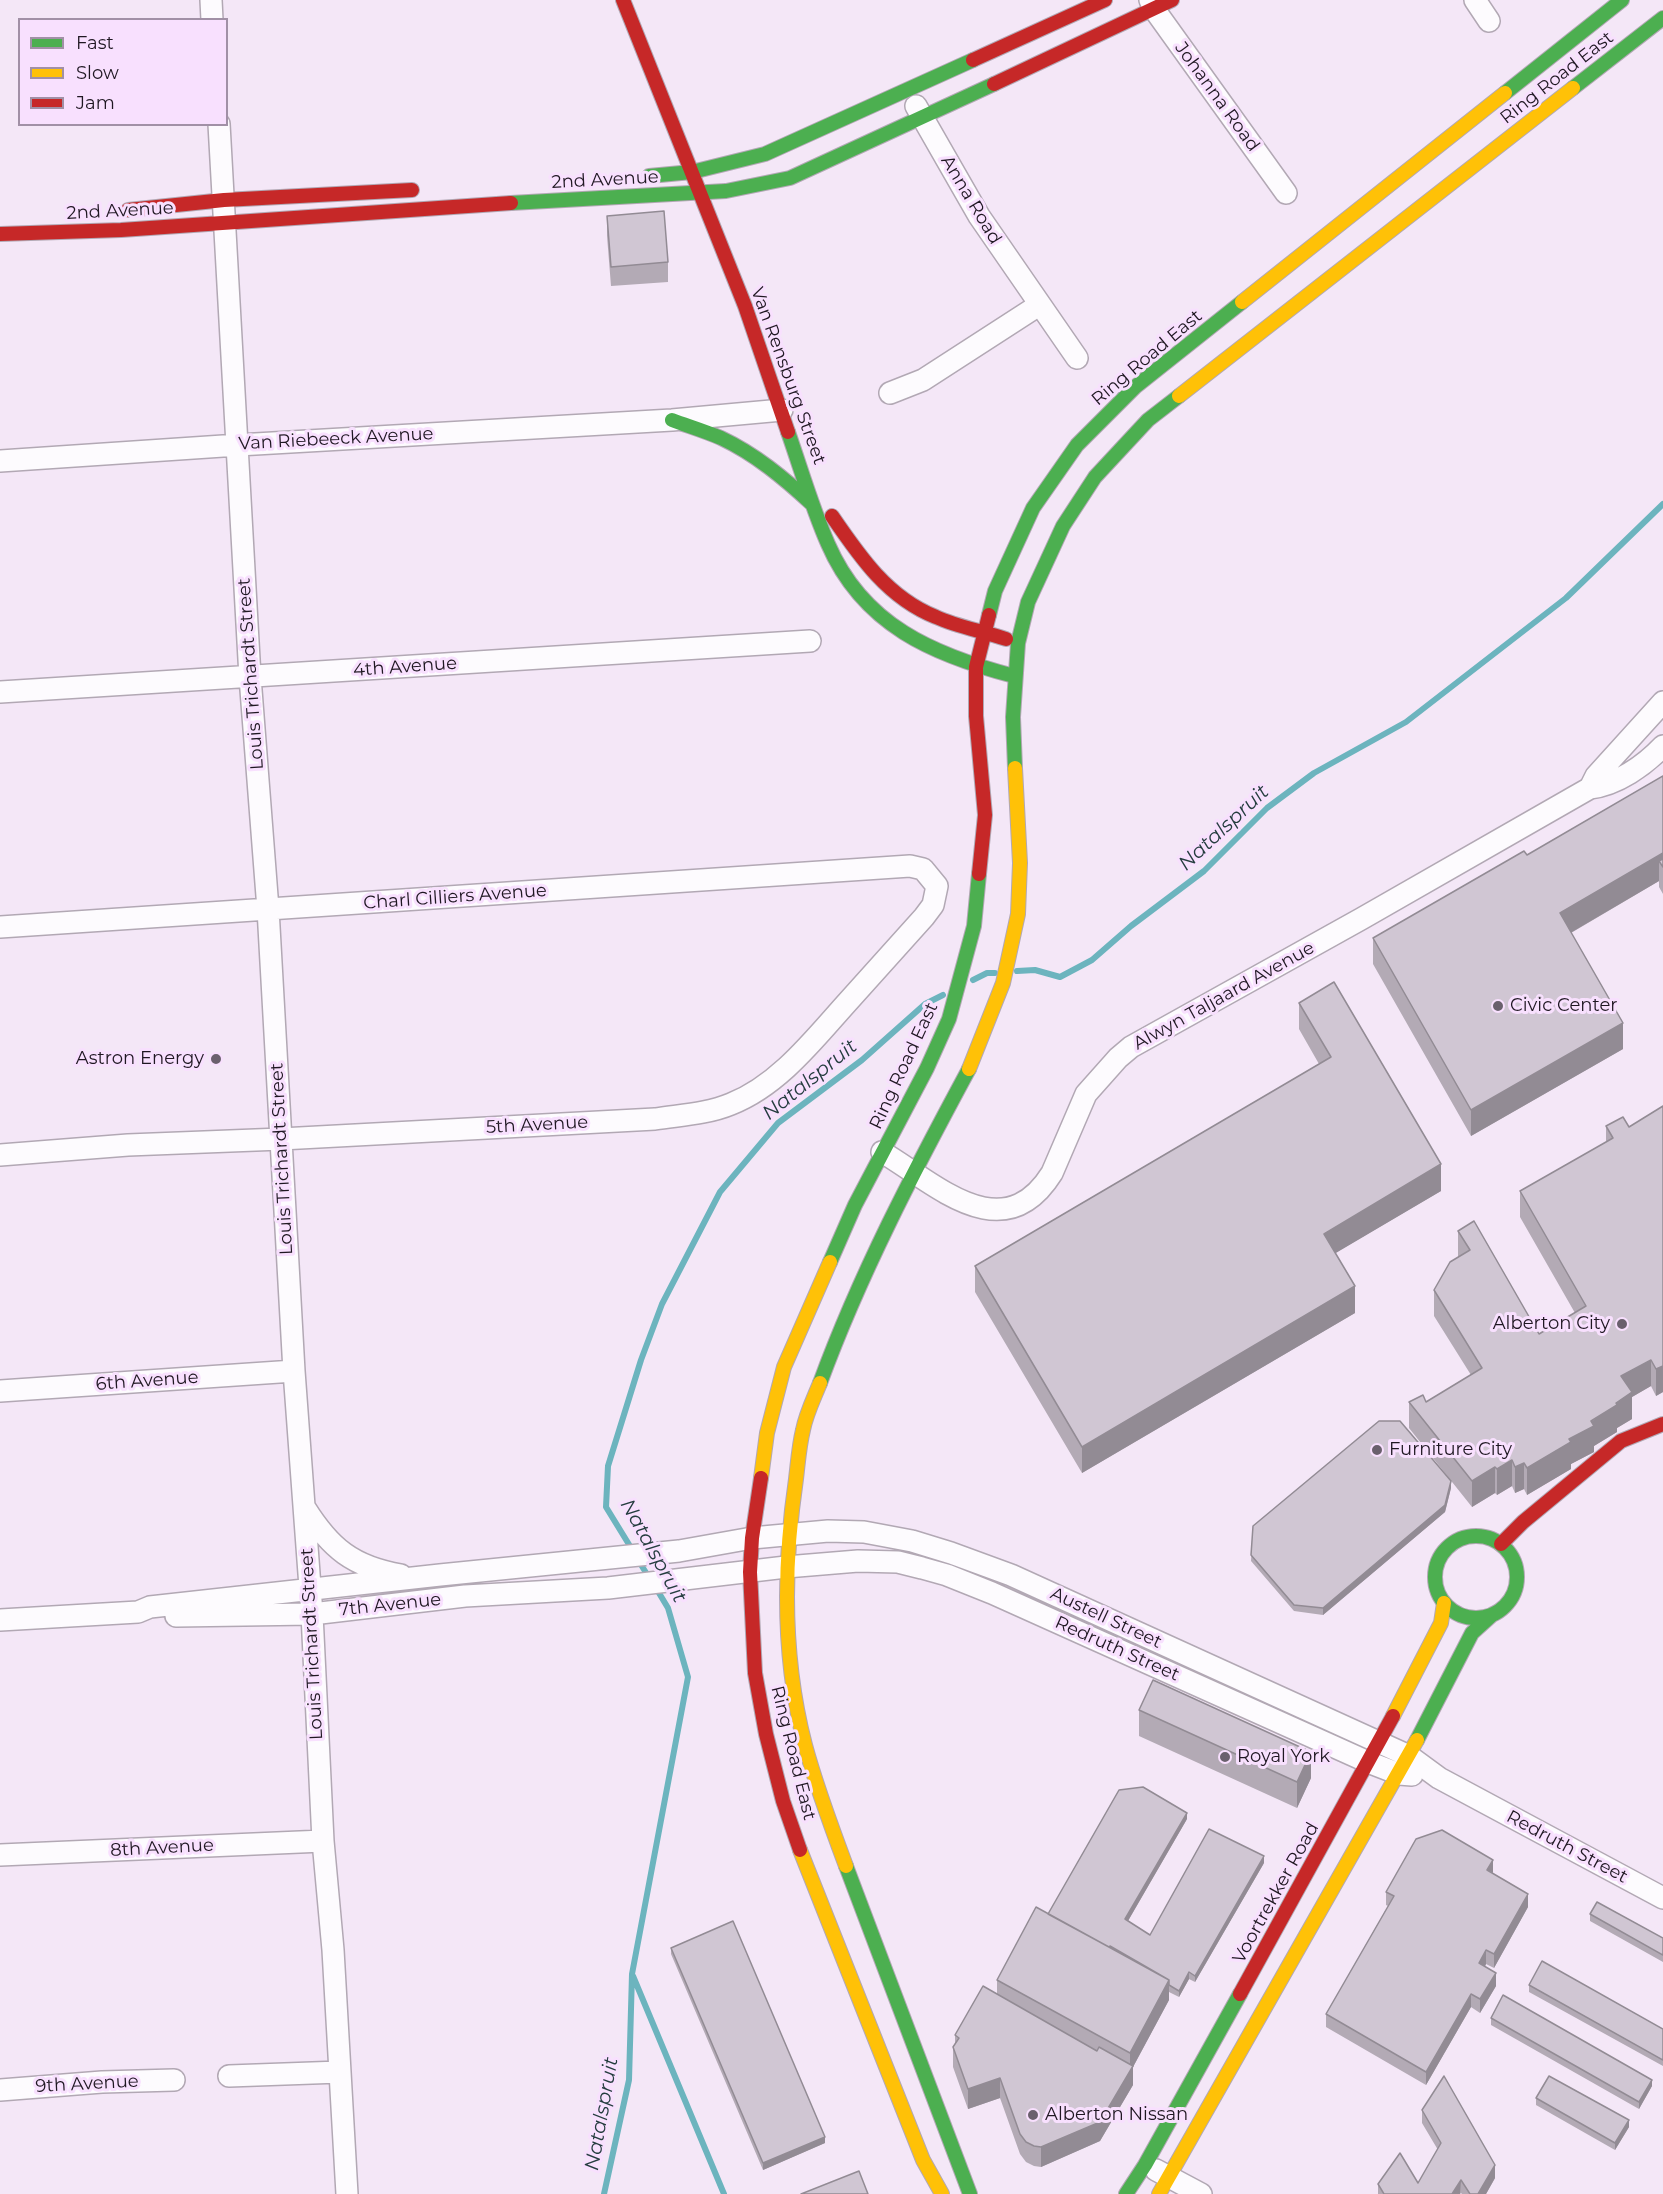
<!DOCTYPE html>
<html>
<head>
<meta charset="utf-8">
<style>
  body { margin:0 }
  #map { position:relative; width:1663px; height:2194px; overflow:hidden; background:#f4e7f7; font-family:Montserrat,sans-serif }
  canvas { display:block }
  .legend { position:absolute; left:18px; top:18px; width:210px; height:108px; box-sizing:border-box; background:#f8e0fe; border:2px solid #a190a6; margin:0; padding:8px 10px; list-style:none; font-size:18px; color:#1f1722 }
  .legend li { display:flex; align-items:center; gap:12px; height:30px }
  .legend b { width:30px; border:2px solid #a190a6 }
</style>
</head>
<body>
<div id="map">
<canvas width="1663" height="2194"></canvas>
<ul class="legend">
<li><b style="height:8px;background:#4caf50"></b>Fast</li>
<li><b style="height:8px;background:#ffc107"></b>Slow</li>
<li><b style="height:8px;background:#c62828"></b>Jam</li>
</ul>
</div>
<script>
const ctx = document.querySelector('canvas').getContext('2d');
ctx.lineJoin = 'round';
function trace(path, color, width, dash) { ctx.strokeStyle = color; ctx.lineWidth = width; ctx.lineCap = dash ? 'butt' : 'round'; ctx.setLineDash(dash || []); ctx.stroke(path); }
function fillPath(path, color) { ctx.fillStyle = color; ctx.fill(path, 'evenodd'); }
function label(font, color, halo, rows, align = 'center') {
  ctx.font = font + ' Montserrat,sans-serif'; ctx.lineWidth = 6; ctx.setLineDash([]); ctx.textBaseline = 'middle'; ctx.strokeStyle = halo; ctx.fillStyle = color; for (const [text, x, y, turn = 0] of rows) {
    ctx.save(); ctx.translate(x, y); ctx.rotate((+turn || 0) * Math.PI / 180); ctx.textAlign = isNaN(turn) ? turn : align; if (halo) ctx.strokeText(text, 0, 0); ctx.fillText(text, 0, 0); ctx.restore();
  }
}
const stream = new Path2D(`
  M1017 971 1035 970 1060 977 1092 960 1131 926 1204 871 1267 808 1314 773 1406 722 1566 598 1663 504
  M973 980 987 973H995
  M633 1551 606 1507 608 1466 641 1360 662 1304 720 1192 778 1123 862 1060 925 1004 943 995
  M638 1560 650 1579
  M633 1976 724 2194
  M604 2194 629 2080 632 1974 688 1677 668 1608 656 1588`);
const street = new Path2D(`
  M211 0 212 20
  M1150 0 1154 9 1286 193
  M1475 0 1489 21
  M916 106 979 216 1077 358
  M219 124 250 677 268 909 294 1371 312 1614 323 1841 333 1950 347 2194
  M890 393 923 380 1039 305
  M0 461 238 445 672 420 782 410
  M0 692 810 641
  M1590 788 1596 776 1663 702
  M0 927 910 866 923 869 937 886 933 905 924 917C898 946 871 976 844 1006 812 1042 777 1086 731 1104 707 1114 680 1115 655 1119L281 1139 128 1145 0 1155
  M882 1152C936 1184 1003 1251 1052 1173L1086 1094 1118 1058 1131 1047 1361 919 1590 788C1617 785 1645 765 1663 746
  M0 1391 294 1371
  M305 1508C330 1548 353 1567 401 1575
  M176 1616 312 1614 465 1596 608 1588 786 1567 858 1561 898 1562 922 1568 947 1575 992 1593 1368 1762 1399 1774 1412 1775
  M0 1620 138 1612 150 1607 440 1575 679 1551 752 1538 828 1531 864 1532 912 1541 951 1553 1011 1575 1409 1756 1439 1778 1663 1898
  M0 1855 323 1841
  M229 2076 340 2072
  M0 2090 102 2082 174 2080
  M1156 2170 1201 2194`);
const fast = new Path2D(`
  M1573 88 1663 18
  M1505 93 1622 0
  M649 176 692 172 765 154 973 60
  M511 203 726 191 790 178 994 84
  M672 420C688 426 705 431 721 438 755 454 784 478 812 504
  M788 432C801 469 812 508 828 544 863 625 933 655 1014 676
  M989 615 995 591 1033 508 1077 445 1135 387 1242 302
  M1015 768 1013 717 1018 643 1028 602 1063 526 1095 477 1148 420 1179 396
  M830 1262 855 1205 927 1068 949 1019 974 926 979 874
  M820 1383C860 1274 914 1171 969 1069
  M1435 1577a41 41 0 1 1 82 0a41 41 0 1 1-82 0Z
  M1417 1740 1472 1633 1493 1614
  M846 1866 970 2194
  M1126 2194 1145 2165 1240 1994`);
const slow = new Path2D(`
  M1242 302 1505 93
  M1179 396 1573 88
  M969 1069 1003 983 1018 914 1020 863 1015 768
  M820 1383C814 1398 806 1414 803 1430 799 1446 798 1463 796 1479 783 1568 782 1657 805 1745 816 1786 831 1826 846 1866
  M761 1478 767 1433 784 1367 830 1262
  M1393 1716 1441 1623 1444 1603
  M800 1850 923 2160 942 2194
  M1159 2194 1417 1740`);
const jam = new Path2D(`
  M623 0 745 306 788 432
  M973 60 1105 0
  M994 84 1172 0
  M128 210 224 200 412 190
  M0 234 121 230 511 203
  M832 516C860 557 888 598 936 617 958 627 983 631 1006 639
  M979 874 985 815 976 716V667L989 615
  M761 1478 752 1538 750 1572 755 1673 766 1734 783 1801 800 1850
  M1501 1544 1523 1522 1621 1441 1663 1424
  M1240 1994 1393 1716`);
const wall = new Path2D(`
  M607 216 668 262V282L611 286 607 236Z
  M1663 776V894L1659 887V881L1571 933 1623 1049 1471 1136 1373 964V938L1527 855Z
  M1299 1003 1441 1191 1335 1253 1355 1313 1082 1473 975 1292V1266L1319 1064 1299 1029Z
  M1663 1106V1392L1656 1396 1651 1386 1632 1397V1419L1617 1428V1432L1594 1446V1452L1571 1464V1469L1527 1495 1524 1489 1515 1493 1512 1486 1497 1495 1495 1493 1472 1507 1409 1428V1402H1426L1471 1375 1434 1316V1290L1458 1257V1231L1539 1334 1575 1313 1520 1217V1191L1606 1142V1126L1629 1127Z
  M1451 1488 1445 1512 1323 1615 1294 1611 1251 1561 1253 1526Z
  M1139 1710 1311 1778 1297 1808 1139 1736Z
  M1187 1819 1128 1921 1150 1935 1264 1863 1195 1982 1189 1979 1179 1997 1169 1992V2000L1133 2067V2085L1100 2141 1041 2167 1034 2166 1026 2162 1020 2154 1000 2098 968 2109 953 2067V2047L955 2044V2035L997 1994V1980L1048 1914Z
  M1493 1873 1528 1907 1494 1968 1486 1964 1485 1967 1496 1986 1480 2013 1471 2007 1426 2085 1326 2027V2014L1388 1906 1386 1905V1892Z
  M1590 1914 1663 1938V1962L1590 1921Z
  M671 1948 825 2143 763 2170 671 1954Z
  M1529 1985 1663 2029V2066L1529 1992Z
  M1491 2018 1652 2086 1639 2109 1491 2025Z
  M1536 2098 1629 2127 1615 2150 1536 2105Z
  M1422 2110 1495 2178 1486 2194H1462L1461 2193 1460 2194H1378V2184L1418 2183 1438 2150 1422 2123Z`);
const shadedWall = new Path2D(`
  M1663 853V867L1659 861V881L1560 939V913Z
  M1623 1023V1049L1471 1136V1110Z
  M1441 1164V1191L1324 1260V1234Z
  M1355 1286V1313L1082 1473V1447Z
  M1651 1360V1386L1632 1397V1419L1617 1428V1432L1594 1446V1452L1571 1464V1469L1527 1495V1468L1569 1439 1616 1403 1621 1376Z
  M1663 1366V1392L1656 1396V1369Z
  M1512 1460V1486L1497 1495V1469Z
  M1524 1463V1489L1515 1493V1467Z
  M1495 1467V1493L1472 1507V1481Z
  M1451 1481V1488L1445 1512 1323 1615V1608Z
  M1311 1752V1778L1297 1808V1782Z
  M1187 1813V1819L1125 1926V1919Z
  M1264 1856V1863L1195 1982V1976Z
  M1493 1860V1873L1487 1870Z
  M1528 1894V1907L1494 1968V1954Z
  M1486 1950V1964L1479 1977V1963Z
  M1189 1972V1979L1179 1997V1991Z
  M1496 1973V1986L1480 2013V1999Z
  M1169 1980V2000L1133 2067V2085L1100 2141 1041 2167V2147L1130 2071V2053Z
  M1471 1994V2007L1426 2085V2072Z
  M1000 2078V2098L968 2109V2089Z
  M1652 2080V2086L1639 2109V2102Z
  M1629 2120V2127L1615 2150V2143Z
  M825 2137V2143L763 2170V2163Z
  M1495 2165V2178L1486 2194H1478Z
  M1461 2180 1460 2194H1452Z`);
const building = new Path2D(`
  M664 211 668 262 611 267 607 216Z
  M1663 776V853L1560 913 1623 1023 1471 1110 1373 938 1524 851 1527 855Z
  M1663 859V867L1659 861Z
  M1334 982 1441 1164 1324 1234 1355 1286 1082 1447 975 1266 1331 1057 1299 1003Z
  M1663 1106V1366L1656 1369 1651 1360 1621 1376 1632 1392 1616 1403 1617 1405 1591 1421 1594 1426 1569 1439 1571 1442 1527 1468 1524 1463 1515 1467 1512 1460 1497 1469 1495 1467 1472 1481 1409 1402 1423 1395 1426 1402 1482 1368 1434 1290 1450 1262 1470 1250 1458 1231 1474 1221 1539 1334 1586 1306 1520 1191 1613 1138 1606 1126 1623 1117 1629 1127Z
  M1379 1421H1400L1451 1481 1445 1505 1323 1608 1294 1605 1251 1555 1253 1526Z
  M1153 1680 1311 1752 1297 1782 1139 1710Z
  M1143 1787 1187 1813 1125 1919 1150 1935 1209 1829 1264 1856 1195 1976 1189 1972 1179 1991 1169 1985V1980L1110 1946 1109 1947 1048 1914 1119 1790Z
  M1442 1830 1493 1860 1487 1870 1528 1894 1494 1954 1486 1950 1479 1963 1496 1973 1480 1999 1471 1994 1426 2072 1326 2014 1394 1896 1386 1892 1416 1839Z
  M1597 1902 1663 1938V1955L1590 1914Z
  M1036 1907 1169 1980 1130 2053 997 1980Z
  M733 1921 825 2137 763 2163 671 1948Z
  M1542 1961 1663 2029V2060L1529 1985Z
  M983 1986 1097 2051 1099 2047 1133 2066 1100 2122 1041 2147 1034 2146 1026 2142 1020 2134 1000 2078 968 2089 953 2047 959 2038 955 2035Z
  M1503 1995 1652 2080 1639 2102 1491 2018Z
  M1444 2076 1495 2165 1478 2194H1470L1461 2180 1452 2194H1384L1378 2184 1400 2153 1418 2183 1441 2143 1422 2110Z
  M1549 2076 1629 2120 1615 2143 1536 2098Z
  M859 2171 868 2194H801Z`);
const markers = [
  [1498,1006,6,"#6a606d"],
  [216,1059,6,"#6a606d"],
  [1622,1324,6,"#6a606d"],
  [1377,1450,6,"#6a606d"],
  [1225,1757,6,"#6a606d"],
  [1033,2115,6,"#6a606d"]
];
const streetNames = [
  ["Ring Road East",1557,78,-38],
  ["Johanna Road",1217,97,54],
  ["2nd Avenue",605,180,-3],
  ["Anna Road",971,200,59],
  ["2nd Avenue",120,211,-3],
  ["Ring Road East",1147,358,-40],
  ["Van Rensburg Street",788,376,70],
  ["Van Riebeeck Avenue",336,439,-3],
  ["4th Avenue",405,667,-4],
  ["Louis Trichardt Street",251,674,-94],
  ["Charl Cilliers Avenue",455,897,-4],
  ["Alwyn Taljaard Avenue",1224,996,-29],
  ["Ring Road East",904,1066,-65],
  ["5th Avenue",537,1125,-3],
  ["Louis Trichardt Street",282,1159,-93],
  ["6th Avenue",147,1381,-4],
  ["7th Avenue",390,1605,-6],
  ["Austell Street",1106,1618,25],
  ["Louis Trichardt Street",312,1644,-93],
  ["Redruth Street",1117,1649,24],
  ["Ring Road East",793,1753,76],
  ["Redruth Street",1567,1847,28],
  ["8th Avenue",162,1848,-3],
  ["Voortrekker Road",1276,1893,-61],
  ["9th Avenue",87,2084,-3]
];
const poiNames = [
  ["Civic Center",1510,1006],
  ["Astron Energy",204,1059,"right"],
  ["Alberton City",1610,1324,"right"],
  ["Furniture City",1389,1450],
  ["Royal York",1237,1757],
  ["Alberton Nissan",1045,2115]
];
const waterNames = [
  ["Natalspruit",1224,828,-43],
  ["Natalspruit",810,1080,-39],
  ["Natalspruit",653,1551,61],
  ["Natalspruit",602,2114,-80]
];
trace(stream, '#6cb4be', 6);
trace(street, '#b2a8b4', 24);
trace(fast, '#b2a8b4', 16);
trace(slow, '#b2a8b4', 16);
trace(jam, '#b2a8b4', 16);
trace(street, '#fdfbfe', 21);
trace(fast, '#4caf50', 14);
trace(slow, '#ffc107', 14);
trace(jam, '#c62828', 14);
fillPath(wall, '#b3aab5');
fillPath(shadedWall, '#928b94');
fillPath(building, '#d0c6d3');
trace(building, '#928b94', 1.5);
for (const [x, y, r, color] of markers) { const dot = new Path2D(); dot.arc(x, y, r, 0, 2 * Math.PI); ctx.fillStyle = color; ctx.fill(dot); trace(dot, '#f8e0fe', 2); }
label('18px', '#1f1722', '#f8e0fe', streetNames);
label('18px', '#1f1722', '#f8e0fe', poiNames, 'left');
label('italic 20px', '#253d3f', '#f8e0fe', waterNames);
</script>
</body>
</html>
